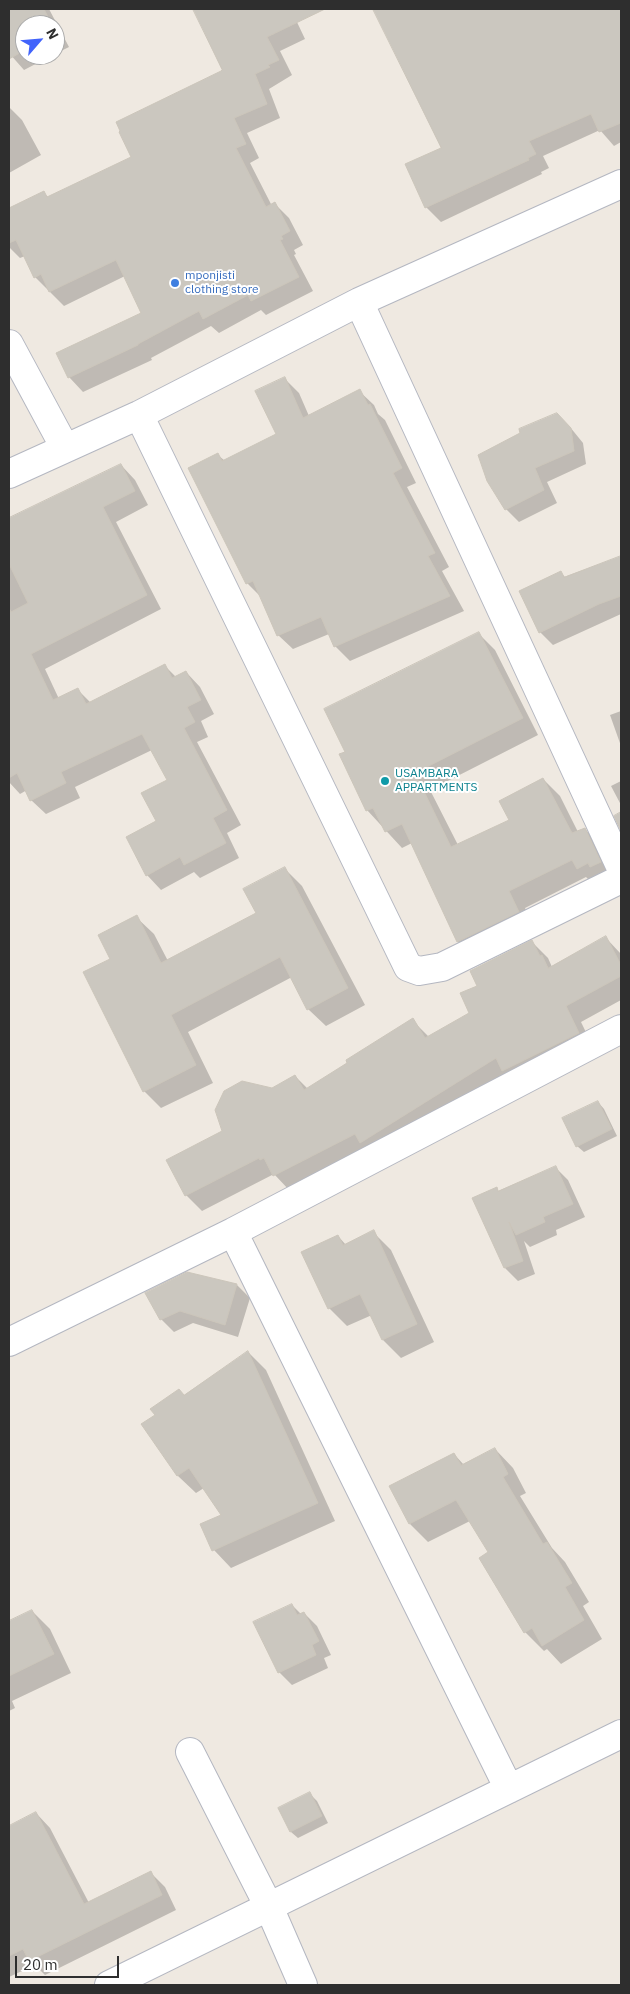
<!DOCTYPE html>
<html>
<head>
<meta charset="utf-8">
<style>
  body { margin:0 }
  #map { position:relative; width:630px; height:1994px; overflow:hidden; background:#efe9e1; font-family:"IBM Plex Sans",sans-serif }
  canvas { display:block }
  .frame { position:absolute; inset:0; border:10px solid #2e2e2e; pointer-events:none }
  .north { position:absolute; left:15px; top:15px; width:50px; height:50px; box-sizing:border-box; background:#fff; border:1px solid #ababab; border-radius:50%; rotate:63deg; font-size:14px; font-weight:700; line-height:20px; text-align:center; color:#2e2e2e }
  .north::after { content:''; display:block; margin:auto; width:18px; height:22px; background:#4264fb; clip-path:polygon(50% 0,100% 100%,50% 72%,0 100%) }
  .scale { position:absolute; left:15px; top:1956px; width:104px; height:22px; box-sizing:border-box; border:2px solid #2e2e2e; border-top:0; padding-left:6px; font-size:15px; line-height:18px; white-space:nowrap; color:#2e2e2e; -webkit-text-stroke:4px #fff; paint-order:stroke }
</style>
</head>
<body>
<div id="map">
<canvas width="630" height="1994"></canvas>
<div class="frame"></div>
<div class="north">N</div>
<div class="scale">20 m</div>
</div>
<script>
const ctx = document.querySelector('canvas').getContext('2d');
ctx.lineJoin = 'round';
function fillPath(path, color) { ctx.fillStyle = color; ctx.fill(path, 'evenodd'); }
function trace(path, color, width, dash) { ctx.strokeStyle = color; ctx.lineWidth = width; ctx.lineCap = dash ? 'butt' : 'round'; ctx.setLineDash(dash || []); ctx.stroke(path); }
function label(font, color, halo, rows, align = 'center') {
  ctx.font = font + ' "IBM Plex Sans",sans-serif'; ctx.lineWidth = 4; ctx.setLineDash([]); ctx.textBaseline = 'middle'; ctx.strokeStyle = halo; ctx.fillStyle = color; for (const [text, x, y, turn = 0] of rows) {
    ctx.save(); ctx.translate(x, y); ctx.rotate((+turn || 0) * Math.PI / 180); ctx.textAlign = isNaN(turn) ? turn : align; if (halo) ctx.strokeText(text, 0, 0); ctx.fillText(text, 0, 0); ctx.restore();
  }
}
const shadow = new Path2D(`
  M9 9H49L69 47 55 54V25H25V55H53L24 70 9 53Z
  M194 9H320L296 20 305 39 280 51 292 75 269 89 280 118 247 133 259 158 250 163 272 206 275 204 289 218 303 245 294 250 296 254 294 255 313 291 266 315 261 310 219 333 211 326 151 358 152 360 83 392 69 377 143 314 125 276 64 306 35 277 25 256 20 258 9 247V210L44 193 49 198 133 158 224 70Z
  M374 9H544L548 18 571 9H621V142L614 146 600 130 543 156 549 168 541 172 542 174 441 222 426 207 442 149Z
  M9 107 22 120 41 155 9 173Z
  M285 379 299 393 309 416 359 391 374 405 378 414 385 420 416 483 407 487 449 567 442 571 464 611 350 661 335 646 329 634 293 649 278 635 262 598 248 584 190 469 218 455 225 461 277 434Z
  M570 427 583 443 586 464 547 482 557 503 519 522 506 509 479 455Z
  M121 465 135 480 148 505 116 522 161 609 45 669 59 699 78 690 91 703 165 666 176 677 186 672 200 687 214 714 201 721 208 737 197 742 241 825 227 833 239 858 200 878 194 872 161 890 147 875 158 822 169 781 152 750 75 787 80 798 46 814 31 800 27 790 20 794 9 782V521Z
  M621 557V614L553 645 540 632 560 572 566 578Z
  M479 634 495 650 538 735 430 790 458 845 510 821 543 779 560 796 578 832 585 829 601 846 616 879 594 885 586 877 525 908 534 928 474 958 458 942 412 843 402 848 367 810 347 752Z
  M621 711V746L610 715Z
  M621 781V805L611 786Z
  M285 869 302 886 365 1005 326 1026 308 1009 292 977 188 1032 213 1083 161 1108 144 1091 112 959 136 917 154 934 168 961 258 914Z
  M606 938 621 954V1000L581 1022 594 1049 290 1191 274 1174 202 1211 186 1195 223 1132 272 1089 295 1076 308 1089 412 1020 429 1037 471 1013 478 986 532 942 548 958 552 967Z
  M598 1102 604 1109 617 1136 584 1152 577 1146Z
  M555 1167 568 1180 585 1217 556 1230 557 1235 530 1247 524 1241 535 1274 518 1281 505 1268 474 1198 496 1189 500 1192Z
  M373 1232 391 1250 434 1342 401 1358 383 1340 372 1315 347 1326 329 1308 338 1236 346 1245Z
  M187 1273 237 1285 250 1298 238 1337 193 1323 174 1332 161 1319Z
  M248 1352 266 1370 335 1521 231 1568 214 1550 202 1525 223 1515 204 1488 196 1493 178 1476 143 1425Z
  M495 1449 513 1468 526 1493 520 1496 552 1548 565 1562 589 1602 583 1606 602 1639 561 1664 547 1649 544 1651 525 1632 490 1553 470 1521 428 1542 410 1524 454 1454 464 1465Z
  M292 1605 301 1614 304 1613 317 1626 331 1655 324 1658 328 1668 292 1685 279 1672Z
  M32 1611 50 1629 71 1673 12 1701 15 1708 9 1711V1623Z
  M310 1794 317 1801 328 1823 298 1838 291 1832 280 1809Z
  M36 1813 50 1828 89 1903 151 1873 165 1887 176 1910 45 1975 35 1965 9 1977V1827Z`);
const building = new Path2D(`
  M9 9H44L52 25H25V50L9 59Z
  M193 9H325L267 37 279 60 268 65 270 67 255 74 267 104 234 118 246 144 236 148 266 207 275 202 290 231 281 236 283 239 280 240 299 277 251 301 248 295 203 319 199 311 138 344V345L68 378 56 353 141 313 116 260 49 292 41 274 34 278 16 240 9 243V208L44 191 47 197 131 157 119 132 120 131 116 122 221 71 222 70Z
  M373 9H621V123L599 132 591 114 529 141 536 154 528 158 529 160 425 208 405 164 441 148Z
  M285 377 303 418 360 389 368 405 370 404 402 468 393 473 435 553 428 556 450 596 334 647 321 617 277 636 253 581 246 584 188 468 218 453 222 461 276 434 255 391Z
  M557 413 571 428 574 451 535 468 544 490 505 510 487 481 478 455 520 433 519 429Z
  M121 464 135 491 103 507 147 595 31 654 53 700 78 688 86 704 165 664 172 678 186 671 201 700 187 707 195 722 184 728 227 810 213 818 226 843 184 865 180 857 146 876 126 837 156 821 141 793 167 780 142 734 61 772 66 783 30 801 17 773 9 778V608L11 612 28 603 9 564V518Z
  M621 556V596L599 604 539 633 519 591 561 571 564 577Z
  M479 632 523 718 415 773 451 847 509 820 499 801 543 778 572 833 585 828 601 862 590 867 588 863 577 869 572 860 509 891 519 912 457 942 402 824 385 832 373 808 366 811 339 754 345 752 324 709Z
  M621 812V831L614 816Z
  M285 867 348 988 307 1010 280 957 171 1015 196 1065 143 1092 83 972 110 959 98 935 137 915 161 963 256 913 243 889Z
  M606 936 621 965V976L566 1006 579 1033 502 1071 496 1058 360 1143 355 1134 273 1176 264 1158 260 1160 259 1158 185 1196 166 1160 222 1131 215 1110 224 1091 242 1081 272 1088 295 1075 304 1090 347 1063 346 1060 413 1018 425 1038 469 1013 460 993 477 986 470 971 532 940 540 956 542 955 548 968Z
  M598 1101 612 1129 576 1147 562 1118Z
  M556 1166 573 1204 543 1217 545 1222 516 1235 509 1222 523 1261 504 1268 472 1198 497 1187 498 1191Z
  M374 1230 417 1324 382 1340 360 1294 328 1309 301 1252 338 1235 343 1245Z
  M187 1272 237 1284 225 1325 180 1311 160 1320 145 1293Z
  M248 1351 318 1503 212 1551 200 1524 221 1515 189 1468 177 1476 141 1424 155 1415 150 1409 179 1389 184 1395Z
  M495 1448 508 1474 503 1477 543 1544 547 1542 572 1583 565 1587 584 1620 542 1646 532 1628 524 1633 479 1558 488 1552 456 1500 409 1524 389 1486 454 1453 461 1465Z
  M292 1604 297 1615 304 1612 319 1641 312 1645 316 1655 278 1673 253 1622Z
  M32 1610 54 1654 9 1676V1621Z
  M310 1792 322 1816 290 1832 278 1808Z
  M36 1812 84 1904 151 1871 162 1895 29 1961 23 1949 9 1956V1826Z`);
const minor = new Path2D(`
  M359 302 621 868
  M9 344 65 448
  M139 415 408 967 419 971 442 967 621 879
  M9 474 139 415 359 302 621 184
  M233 1232 509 1789
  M9 1342 233 1232 621 1029
  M190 1752 269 1907 303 1985
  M109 1985 621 1734`);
const markers = [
  [175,283,5,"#3f7fe0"],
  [385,781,5,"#0f9aa8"]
];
const shopNames = [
  ["mponjisti",185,276],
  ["clothing store",185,290]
];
const cultureNames = [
  ["USAMBARA",395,774],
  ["APPARTMENTS",395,788]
];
fillPath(shadow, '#0003');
fillPath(building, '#cbc7bf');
trace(building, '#cbc5ba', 1);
trace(minor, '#b4b7c1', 30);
trace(minor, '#fff', 28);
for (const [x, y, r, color] of markers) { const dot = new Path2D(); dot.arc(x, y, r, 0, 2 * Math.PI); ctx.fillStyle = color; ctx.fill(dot); trace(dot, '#fff', 2); }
label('12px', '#366cbe', '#fff', shopNames, 'left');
label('12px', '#0d838f', '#fff', cultureNames, 'left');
</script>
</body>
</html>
